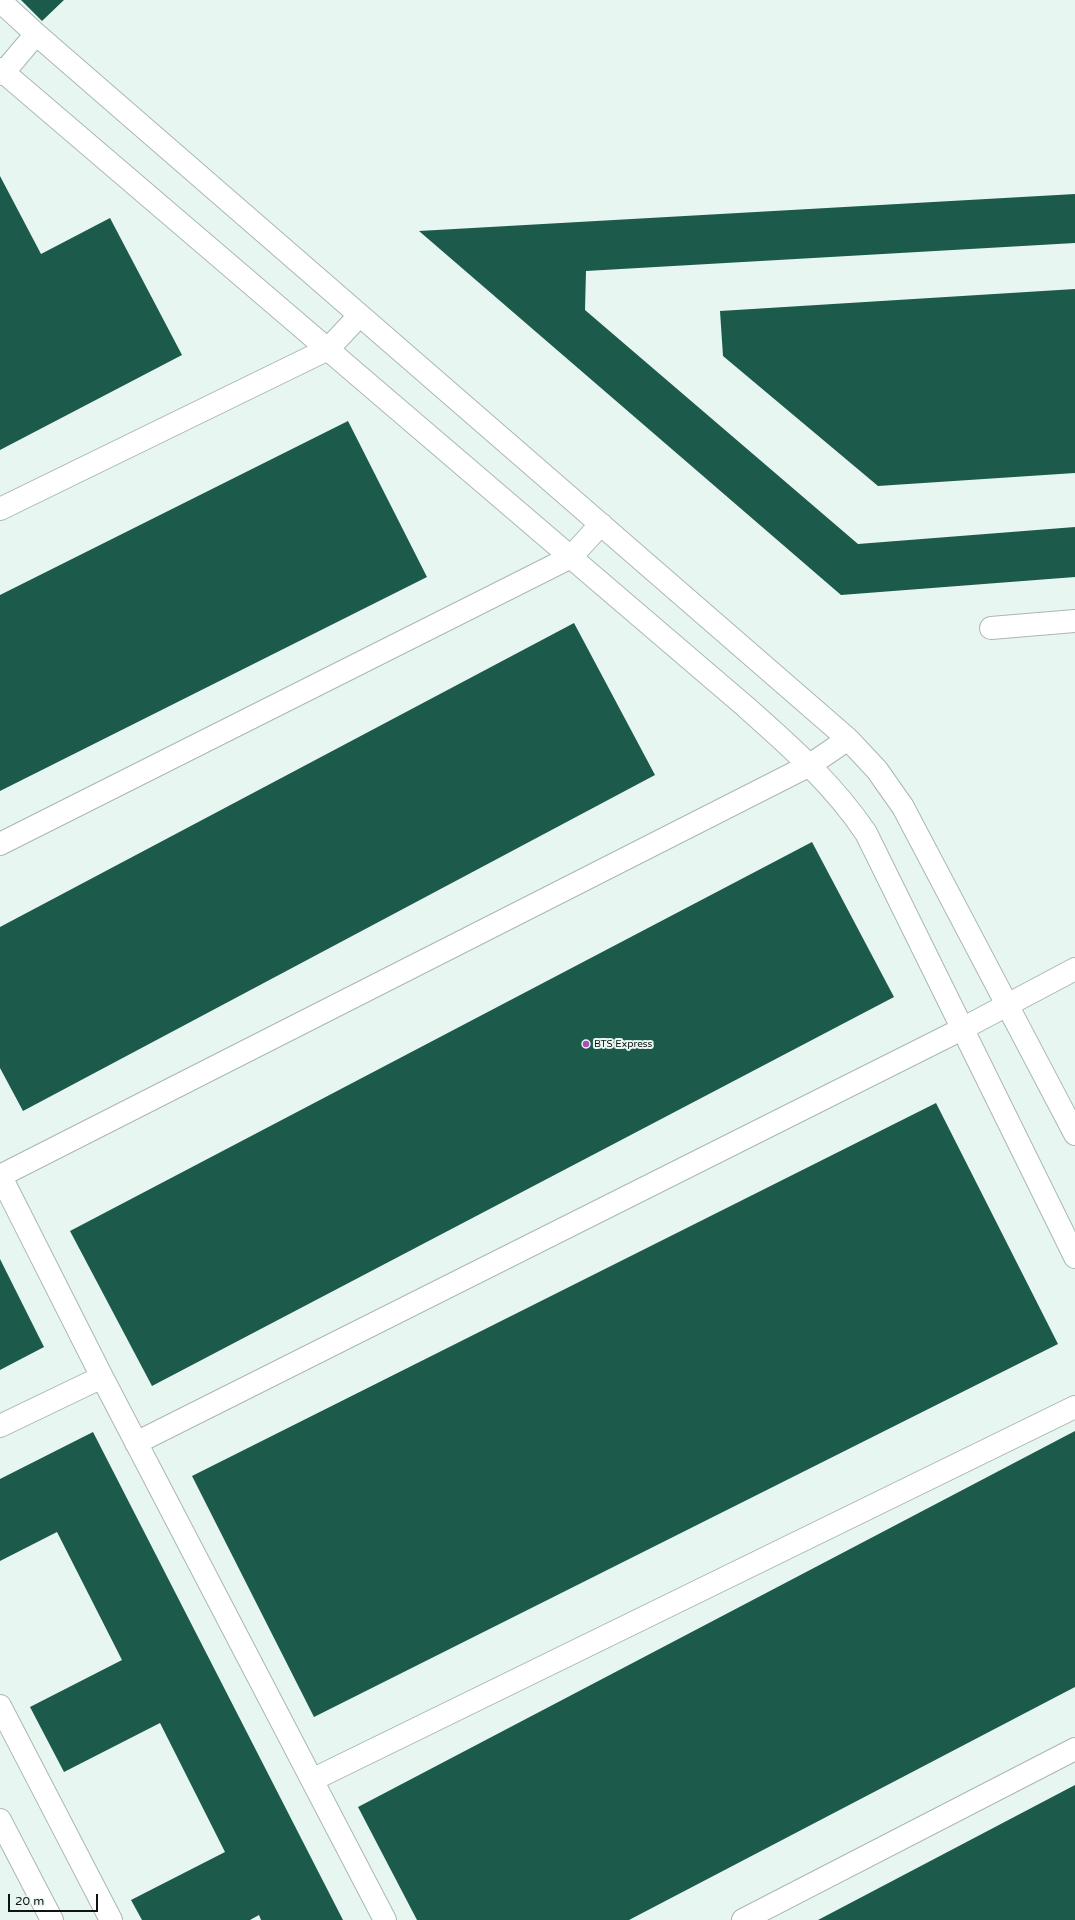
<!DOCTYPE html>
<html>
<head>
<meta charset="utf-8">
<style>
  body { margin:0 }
  #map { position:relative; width:1075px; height:1920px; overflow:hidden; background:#e8f6f1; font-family:"Varela Round",sans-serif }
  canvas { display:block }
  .scale { position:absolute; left:8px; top:1894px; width:90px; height:18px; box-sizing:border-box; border:2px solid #0f1412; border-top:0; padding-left:5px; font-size:12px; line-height:14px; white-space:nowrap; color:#0f1412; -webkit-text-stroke:3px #e8f6f1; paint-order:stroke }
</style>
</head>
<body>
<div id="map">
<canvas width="1075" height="1920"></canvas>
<div class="scale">20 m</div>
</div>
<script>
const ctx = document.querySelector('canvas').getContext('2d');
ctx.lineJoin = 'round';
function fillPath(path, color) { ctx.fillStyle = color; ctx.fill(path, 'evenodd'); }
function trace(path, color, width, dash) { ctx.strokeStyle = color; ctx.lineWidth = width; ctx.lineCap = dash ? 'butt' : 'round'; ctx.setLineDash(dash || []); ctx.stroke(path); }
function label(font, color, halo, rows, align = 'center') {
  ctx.font = font + ' "Varela Round",sans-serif'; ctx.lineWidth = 4; ctx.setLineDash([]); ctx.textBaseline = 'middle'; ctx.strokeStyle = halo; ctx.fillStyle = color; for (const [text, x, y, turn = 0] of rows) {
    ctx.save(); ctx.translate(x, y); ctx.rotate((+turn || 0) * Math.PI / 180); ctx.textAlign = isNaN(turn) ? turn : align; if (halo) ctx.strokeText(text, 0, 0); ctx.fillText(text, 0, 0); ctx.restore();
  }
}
const building = new Path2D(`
  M21 0H64L42 21Z
  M0 176 41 254 110 218 182 355 0 450Z
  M1075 194V243L586 271 585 310 858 544 1075 527V577L841 595 419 231Z
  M1075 289V473L878 486 723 356 720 311Z
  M348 421 427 577 0 791V595Z
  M574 623 655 775 23 1111 0 1068V927Z
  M812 842 894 997 152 1386 70 1231Z
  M936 1103 1058 1344 314 1717 192 1476Z
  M0 1259 44 1347 0 1370Z
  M1075 1431V1687L629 1920H417L358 1807Z
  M93 1432 343 1920H261L259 1915 250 1920H142L131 1900 225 1852 160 1723 64 1772 30 1707 122 1660 57 1532 0 1561V1479Z
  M1075 1785V1920H818Z`);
const minor = new Path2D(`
  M0 1 36 34 848 739 877 770 903 807 1075 1134
  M0 69 746 707C790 746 833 784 866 833L1075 1257
  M0 74 4 72 36 34
  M0 509 328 349 359 316
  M991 628 1075 621
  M0 844 571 557 601 524
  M0 1175 102 1377 385 1920
  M0 1176 810 765 848 739
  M0 1426 102 1377
  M136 1443 962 1029 1075 969
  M0 1706 111 1920
  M312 1780 1075 1407
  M0 1820 52 1920
  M743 1920 1075 1749`);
const markers = [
  [586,1044,4,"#ac4eb8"]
];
const poiNames = [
  ["BTS Express",594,1044]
];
fillPath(building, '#1c5b4c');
trace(minor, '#aab7b2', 24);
trace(minor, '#fff', 22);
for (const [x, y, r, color] of markers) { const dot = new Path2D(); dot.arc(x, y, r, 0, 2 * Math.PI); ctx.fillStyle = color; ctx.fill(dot); trace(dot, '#e8f6f1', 1.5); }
label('10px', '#0f1412', '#e8f6f1', poiNames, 'left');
</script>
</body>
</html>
